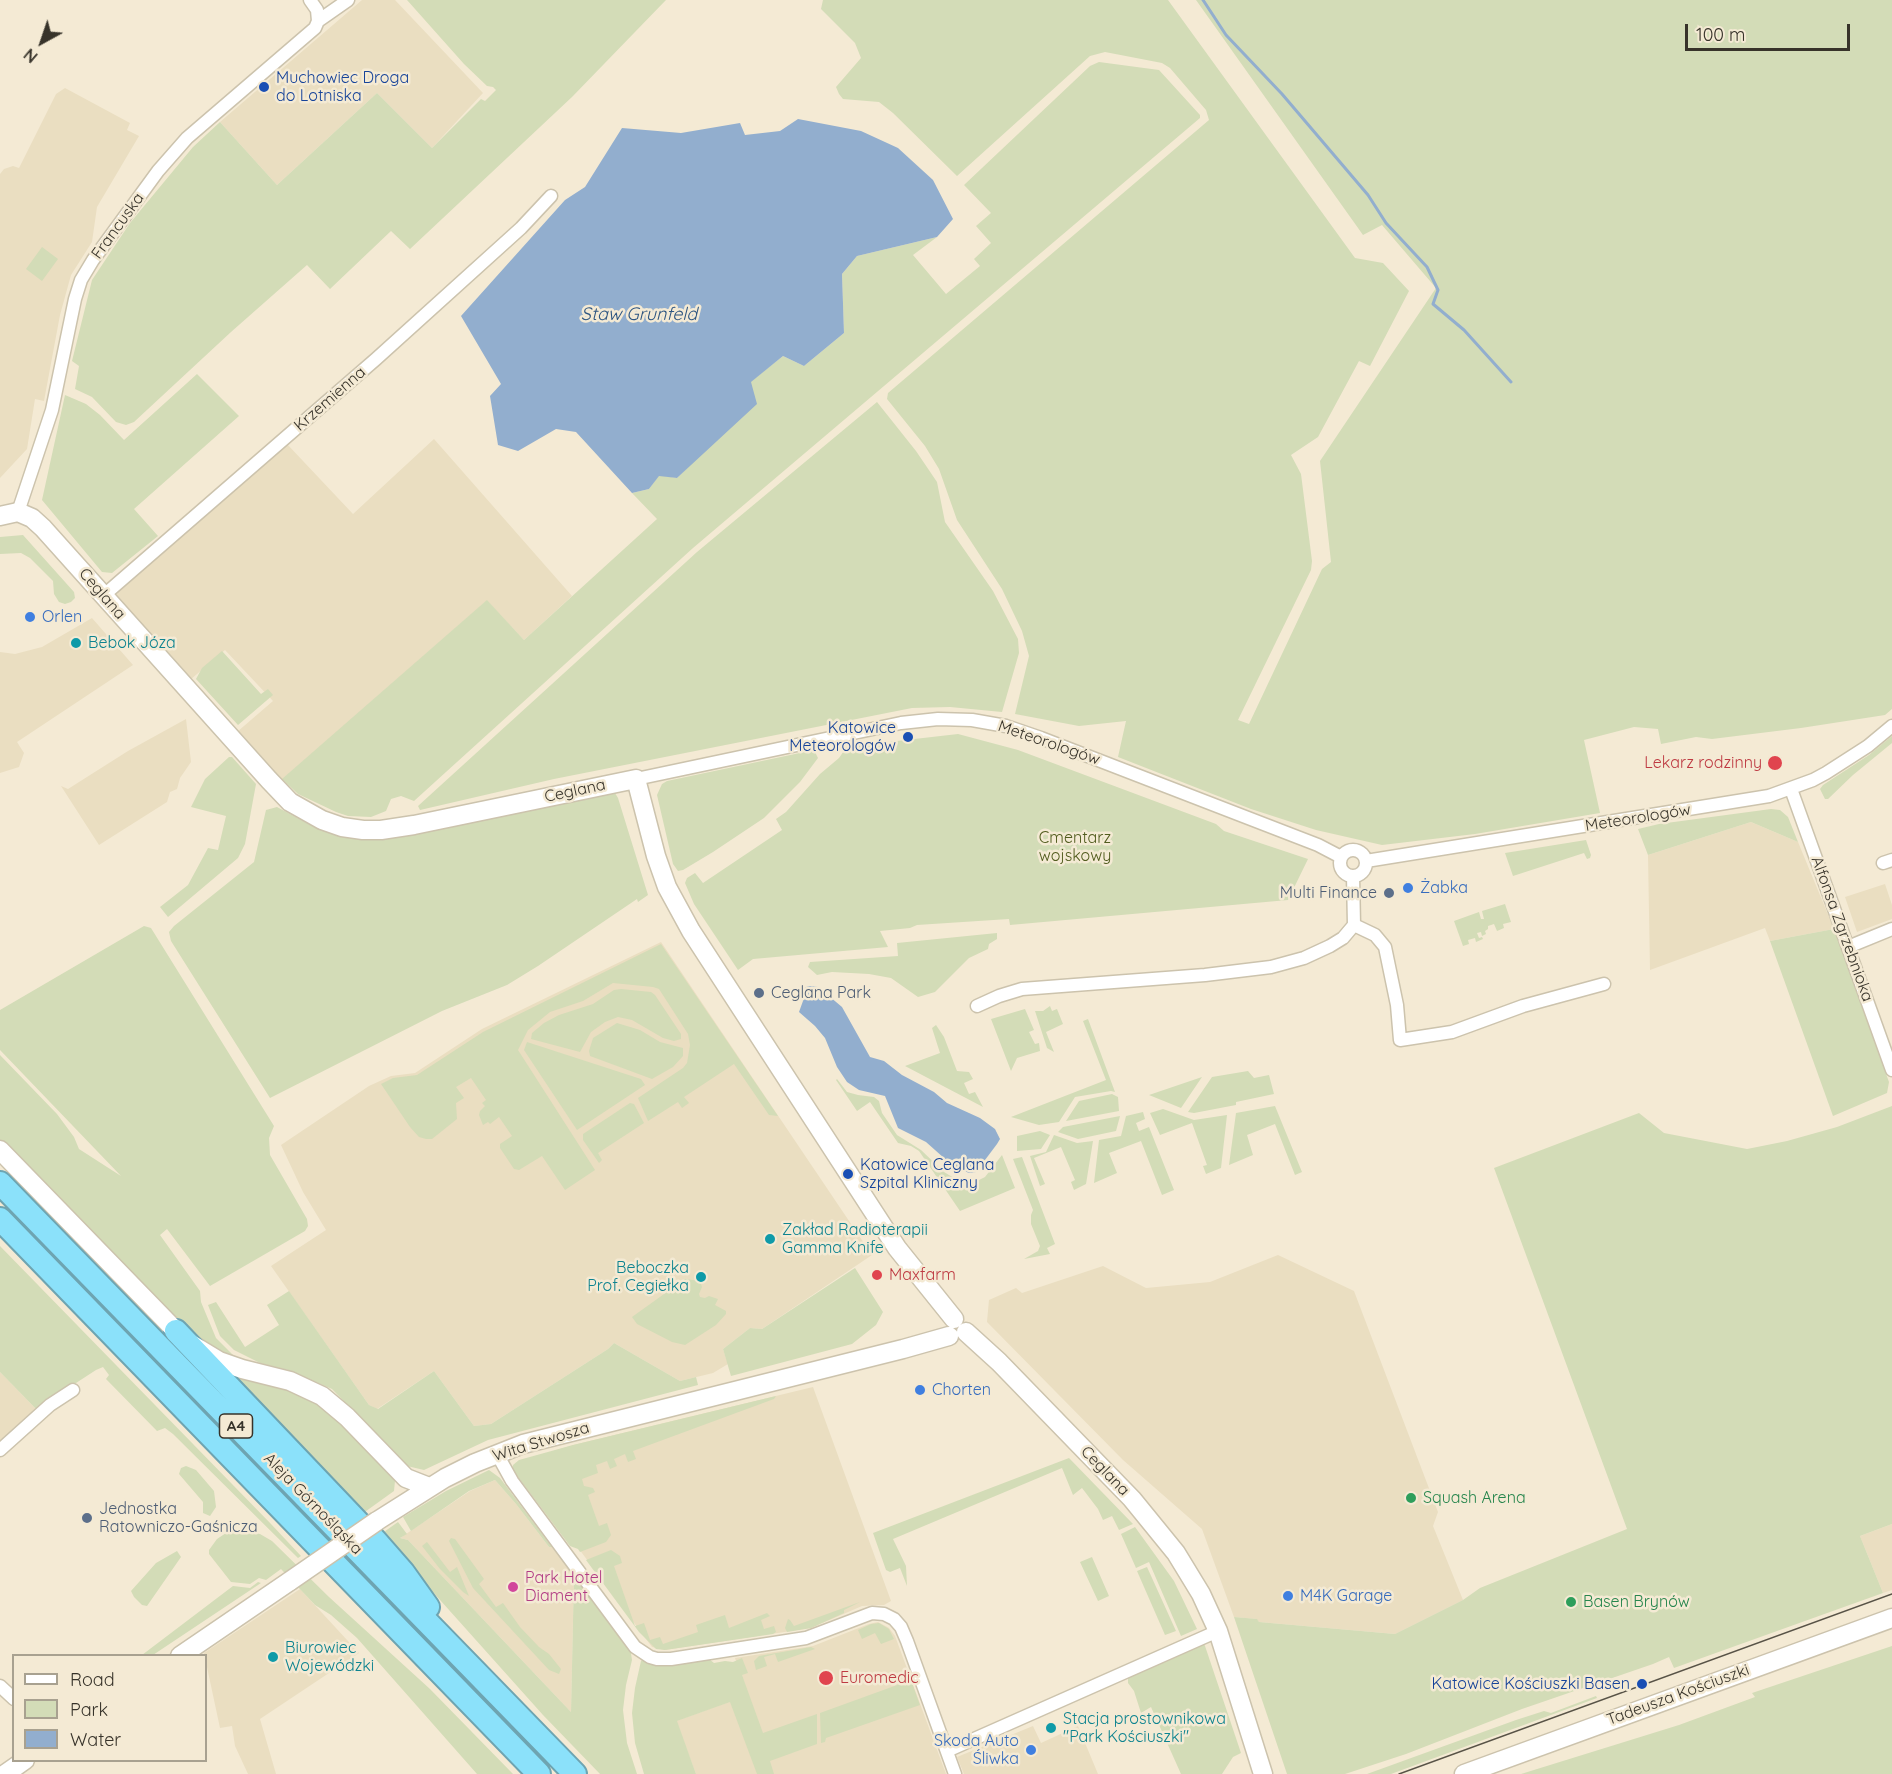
<!DOCTYPE html>
<meta charset="utf-8">
<style>
body{margin:0}
#map{position:relative;width:1892px;height:1774px;overflow:hidden;background:#f4ead4;font-family:Quicksand,sans-serif}
canvas{display:block}
.legend{position:absolute;left:12px;top:1654px;width:195px;height:108px;box-sizing:border-box;background:#f4ead4;border:2px solid #a8a190;margin:0;padding:8px 10px;list-style:none;font-size:18px;color:#37332a}
.legend li{display:flex;align-items:center;gap:12px;height:30px}
.legend b{width:30px;border:2px solid #a8a190}
.north{position:absolute;left:12px;top:12px;width:60px;height:60px;-webkit-text-stroke:4px #f4ead4;paint-order:stroke;rotate:220deg;font-size:16px;font-weight:700;line-height:24px;text-align:center;color:#37332a}
.north::after{content:'';display:block;margin:auto;width:21px;height:27px;background:#37332a;clip-path:polygon(50% 0,100% 100%,50% 72%,0 100%)}
.scale{position:absolute;left:1685px;top:24px;width:165px;height:27px;box-sizing:border-box;border:3px solid #37332a;border-top:0;padding-left:8px;font-size:18px;line-height:21px;white-space:nowrap;color:#37332a;-webkit-text-stroke:4px #f4ead4;paint-order:stroke}
</style>
<div id="map">
<canvas width="1892" height="1774"></canvas>
<ul class="legend">
<li><b style="height:8px;background:#fff"></b>Road</li>
<li><b style="height:16px;background:#d3dcb7"></b>Park</li>
<li><b style="height:16px;background:#92aece"></b>Water</li>
</ul>
<div class="north">N</div>
<div class="scale">100 m</div>
</div>
<script>
const ctx = document.querySelector('canvas').getContext('2d');
ctx.lineJoin = 'round';
function paint(path, color) { ctx.fillStyle = color; ctx.fill(path, 'evenodd'); }
const poly = rows => new Path2D(rows.map(r => 'M' + r).join(''));
function strokePath(path, color, width, dash) { ctx.strokeStyle = color; ctx.lineWidth = width; ctx.lineCap = dash ? 'butt' : 'round'; ctx.setLineDash(dash || []); ctx.stroke(path); }
function write(font, color, halo, rows, align = 'center') {
  ctx.font = font + ' Quicksand,sans-serif'; ctx.lineWidth = 5; ctx.setLineDash([]); ctx.textBaseline = 'middle'; ctx.strokeStyle = halo; ctx.fillStyle = color; for (const [text, x, y, turn = 0] of rows) {
    ctx.save(); ctx.translate(x, y); ctx.rotate((+turn || 0) * Math.PI / 180); ctx.textAlign = isNaN(turn) ? turn : align; if (halo) ctx.strokeText(text, 0, 0); ctx.fillText(text, 0, 0); ctx.restore();
  }
}
const built = poly([
 [362,0,395,0,483,93,432,148,377,93,277,185,220,122],
 [65,88,130,123,127,130,139,136,97,207,92,242,71,275,60,315,44,401,35,399,27,449,0,478,0,174,4,169,13,166,19,168,56,94],
 [434,439,572,596,524,640,487,601,280,782,237,732,273,701,225,650,190,680,118,600,117,594,119,590,287,444,353,514],
 [92,618,133,665,17,742,24,753,19,767,0,773,0,652,15,654,42,647],
 [186,719,191,762,180,778,177,789,170,792,167,802,99,845,61,786,68,789,128,751],
 [1751,822,1798,842,1834,929,1770,941,1765,928,1650,970,1648,855],
 [1885,884,1892,905,1892,919,1857,932,1845,897],
 [661,942,872,1255,762,1329,750,1328,723,1349,728,1364,713,1373,680,1381,614,1343,608,1349,491,1424,474,1426,434,1371,377,1409,369,1405,271,1266,326,1230,303,1192,281,1145,369,1086,391,1076,415,1073,482,1029],
 [1278,1255,1354,1291,1438,1512,1433,1526,1463,1600,1395,1634,1259,1622,1256,1619,1234,1617,1202,1529,1123,1460,987,1322,989,1300,1016,1288,1022,1293,1103,1266,1146,1288,1210,1282],
 [0,1372,36,1409,0,1441],
 [813,1387,891,1601,884,1605,862,1606,811,1628,665,1650,652,1647,515,1463,573,1445],
 [495,1480,516,1504,549,1547,552,1547,574,1575,571,1712,408,1540,400,1538,470,1491],
 [1892,1524,1892,1590,1883,1593,1860,1536],
 [300,1589,359,1653,260,1719,276,1774,248,1774,235,1746,232,1726,220,1728,204,1653],
 [878,1622,889,1628,895,1636,946,1774,696,1774,676,1721,748,1695,735,1658,813,1646,869,1624],
 [1033,1726,1041,1743,1078,1726,1098,1774,964,1774,957,1757]
]);
const green = poly([
 [407,0,666,0,572,97,410,249,391,231,330,289,307,265,231,332,134,422,126,425,116,422,92,397,75,389,79,366,72,361,92,280,130,223,193,147,220,122,277,185,377,93,432,148,481,99,485,101,496,90,493,87,487,86,464,64],
 [823,0,1168,0,1355,258,1383,263,1409,291,1370,366,1359,361,1318,437,1291,455,1301,474,1312,561,1311,570,1238,720,1249,724,1322,569,1331,562,1320,461,1436,288,1382,225,1363,235,1196,0,1892,0,1892,709,1885,715,1801,728,1712,739,1696,737,1661,744,1658,729,1634,727,1584,740,1600,813,1475,834,1382,845,1316,830,1251,809,1118,757,1126,721,1079,726,1015,714,1029,656,1022,631,1002,589,957,520,939,469,925,446,887,399,888,393,1209,120,1206,110,1170,68,1162,63,1105,52,1090,56,957,176,893,113,879,102,843,99,839,94,836,87,861,58,855,43,821,9],
 [1099,62,1159,70,1200,115,1200,118,693,548,414,801,401,796,391,799,386,811,371,817,348,816,336,812,298,794,282,779,487,600,524,640,657,519,632,493,649,489,659,475,677,478,691,464,750,382,783,356,804,366,844,333,842,274,857,256,937,237,913,255,946,294,980,266,974,259,991,243,976,226,991,213,964,185,1090,66],
 [42,247,58,259,42,281,26,269],
 [197,374,239,416,134,509,158,536,112,573,102,572,42,500,65,395,86,404,100,415,124,440],
 [877,402,916,451,937,482,945,522,993,591,1018,639,1019,653,1002,712,950,707,912,708,554,779,420,810,418,806,697,552],
 [23,535,74,592,75,598,71,602,65,604,59,602,54,594,53,581,30,558,21,553,0,554,0,537],
 [222,651,261,694,268,689,273,695,238,725,196,679,202,668],
 [958,734,1018,750,1216,824,1224,831,1308,859,1288,900,1010,925,1009,919,917,925,910,928,880,931,888,947,753,959,738,970,694,904,685,883,687,878,695,873,703,883,782,830,776,819,786,812,820,774,839,758,850,742,862,745],
 [1892,736,1892,743,1853,775,1828,799,1825,799,1820,789,1823,785,1869,755],
 [814,750,818,758,800,782,764,818,713,852,683,870,678,871,673,864,657,795,662,784,667,781],
 [229,757,232,757,256,784,245,844,238,858,168,917,160,907,188,885,208,848,218,850,226,816,191,807,205,779],
 [610,792,615,793,618,798,648,895,638,902,637,899,538,966,507,985,442,1011,270,1098,171,941,169,932,174,926,254,862,266,810,277,807,314,827,336,835,377,840],
 [1771,809,1780,810,1788,817,1798,842,1751,822,1648,855,1638,829,1659,824],
 [1586,840,1591,855,1590,858,1587,859,1584,853,1513,876,1505,853],
 [1505,904,1511,922,1503,924,1504,928,1497,931,1494,924,1488,926,1488,929,1485,931,1486,934,1482,936,1481,932,1477,933,1479,938,1482,937,1483,939,1476,942,1475,938,1468,940,1469,944,1463,946,1454,921,1479,912,1481,919,1484,919,1482,911],
 [144,926,151,928,274,1126,269,1138,270,1155,307,1219,308,1226,305,1231,210,1286,167,1229,160,1235,200,1291,201,1302,216,1338,236,1358,209,1351,0,1141,0,1055,57,1114,74,1137,79,1149,121,1176,0,1050,0,1010],
 [1834,929,1889,1082,1887,1093,1833,1116,1770,941],
 [997,933,997,939,989,944,988,949,969,958,935,992,918,997,891,978,869,974,832,972,817,975,808,967,810,962,898,956,897,943],
 [661,944,778,1116,769,1115,734,1064,684,1097,689,1103,682,1108,678,1102,648,1121,638,1098,683,1068,687,1063,690,1045,688,1034,659,989,653,987,613,983,583,1001,550,1012,528,1030,518,1050,595,1170,565,1190,542,1156,519,1170,514,1169,500,1148,500,1144,512,1136,499,1117,490,1124,488,1122,483,1125,479,1115,480,1111,485,1106,482,1103,486,1100,471,1078,456,1087,464,1098,456,1103,457,1119,432,1139,426,1139,419,1137,410,1127,381,1084,393,1078,417,1075,483,1032],
 [621,989,651,992,655,995,681,1034,681,1039,674,1041,663,1038,632,1020,618,1017,605,1022,591,1032,580,1052,531,1039,532,1033,544,1023,559,1015,593,1004,614,990],
 [1050,1006,1052,1011,1057,1009,1063,1024,1046,1032,1054,1052,1047,1048,1035,1011,1043,1011],
 [1025,1009,1034,1030,1029,1032,1035,1044,1039,1043,1040,1051,1017,1058,1011,1071,991,1019],
 [1088,1019,1115,1092,1111,1091,1075,1097,1059,1122,1039,1125,1011,1117,1106,1080,1083,1021],
 [617,1023,640,1030,660,1042,683,1048,683,1056,673,1067,652,1079,590,1056,589,1051,593,1038],
 [936,1025,944,1037,957,1071,969,1072,973,1079,964,1083,969,1094,975,1092,983,1107,905,1066,940,1053,932,1028],
 [527,1042,641,1079,645,1085,577,1130,524,1050],
 [1248,1071,1254,1078,1269,1075,1274,1094,1236,1102,1236,1105,1194,1113,1188,1112,1212,1077],
 [1202,1077,1181,1108,1149,1095],
 [837,1079,847,1092,858,1095,874,1097,879,1101,882,1113,897,1135,921,1150,944,1172,959,1181,975,1182,985,1177,1002,1155,1015,1188,960,1211,919,1151,911,1146,898,1143,870,1102,857,1111,836,1080],
 [1112,1094,1118,1097,1119,1111,1066,1121,1079,1101],
 [630,1103,634,1104,644,1123,598,1153,602,1160,599,1163,583,1140,583,1134],
 [1275,1106,1302,1172,1295,1175,1275,1124,1247,1135,1253,1155,1229,1165,1236,1113],
 [1892,1106,1892,1524,1860,1536,1883,1593,1674,1668,1669,1657,1653,1664,1522,1709,1406,1754,1345,1774,1287,1774,1234,1617,1257,1619,1259,1622,1395,1634,1463,1600,1480,1588,1627,1529,1494,1168,1639,1113,1664,1133,1747,1149,1787,1141,1837,1127],
 [1163,1109,1194,1120,1227,1115,1221,1168,1206,1174,1203,1166,1207,1165,1192,1123,1160,1135,1150,1113],
 [1143,1112,1145,1119,1136,1123,1139,1131,1149,1127,1174,1190,1162,1195,1141,1141,1109,1153,1117,1173,1094,1183,1099,1140,1121,1136,1126,1116],
 [1120,1116,1116,1131,1078,1139,1058,1132,1063,1127],
 [1040,1131,1050,1135,1041,1149,1017,1151,1017,1136],
 [1054,1135,1077,1143,1093,1141,1086,1184,1074,1190,1071,1182,1075,1180,1061,1147,1034,1158,1045,1184,1040,1186,1030,1156,1046,1152],
 [1022,1157,1055,1244,1047,1248,1050,1254,1024,1259,1038,1251,1040,1246,1031,1224,1031,1215,1033,1210,1013,1159],
 [0,1246,271,1524,301,1556,298,1558,173,1434,165,1428,157,1431,106,1379,109,1375,103,1367,96,1370,36,1409,0,1372],
 [855,1268,883,1312,876,1325,852,1344,731,1376,723,1349,750,1328,762,1329],
 [685,1279,700,1281,702,1287,699,1294,700,1297,705,1298,709,1296,718,1299,715,1305,726,1311,726,1314,716,1325,685,1345,672,1342,637,1324,632,1317],
 [289,1291,369,1405,378,1409,434,1371,474,1426,491,1424,608,1349,614,1343,680,1381,696,1377,698,1385,488,1440,424,1470,407,1466,332,1389,288,1370,260,1363,234,1350,220,1336,208,1305,216,1302,245,1347,279,1325,267,1305],
 [225,1373,288,1387,322,1404,398,1479,395,1481,394,1491,362,1514],
 [776,1396,774,1399,633,1451,636,1459,628,1462,625,1454,614,1459,617,1466,610,1469,607,1461,596,1465,598,1473,582,1479,584,1486,593,1488,595,1492,588,1495,599,1526,607,1523,611,1535,606,1542,580,1552,578,1549,570,1546,512,1469,513,1465,519,1460,573,1445],
 [1069,1458,1133,1524,1119,1530,1112,1516,1103,1520,1098,1509,1082,1488,1073,1495,1062,1468,893,1539,906,1566,907,1586,900,1568,890,1572,886,1570,873,1533],
 [186,1466,196,1470,214,1491,216,1507,210,1516,203,1513,203,1502,179,1474,181,1468],
 [489,1470,500,1478,552,1547,549,1547,516,1504,495,1480,469,1491,411,1531,403,1517,446,1491],
 [398,1522,407,1534,400,1538,408,1540,571,1712,574,1575,563,1561,565,1559,630,1647,632,1660,626,1685,623,1710,627,1743,637,1774,600,1774,543,1715,381,1534],
 [1135,1527,1174,1581,1197,1629,1181,1636,1149,1562,1136,1568,1121,1534],
 [239,1529,260,1534,272,1541,329,1597,430,1689,513,1774,477,1774,357,1638,331,1615,315,1605,281,1569,266,1580,259,1578,250,1584,231,1582,209,1554,209,1550,217,1539,226,1533],
 [451,1538,455,1539,484,1579,479,1584,496,1607,503,1603,520,1627,539,1647,549,1654,561,1669,559,1674,549,1670,473,1588,449,1541],
 [427,1542,450,1572,457,1567,469,1596,463,1592,440,1569,422,1546],
 [611,1550,620,1556,622,1563,614,1566,635,1626,644,1623,650,1640,660,1637,663,1644,698,1632,696,1625,725,1615,729,1628,767,1613,770,1616,761,1620,764,1629,774,1626,776,1632,773,1634,665,1650,656,1649,639,1632,586,1560],
 [177,1551,181,1557,147,1606,142,1605,134,1597,131,1591,156,1563],
 [1092,1557,1109,1596,1098,1601,1080,1562],
 [1147,1567,1176,1631,1165,1635,1137,1571],
 [258,1582,261,1583,153,1655,142,1655,233,1586,250,1588],
 [860,1602,844,1610,844,1613,811,1628,787,1632,785,1628,788,1619,790,1620,794,1626],
 [879,1623,889,1629,894,1639,881,1644,875,1633,862,1639,858,1630,871,1624],
 [1204,1643,1241,1753,1233,1757,1222,1774,1181,1774,1151,1707,1141,1713,1134,1691,1128,1683,1128,1677],
 [1892,1646,1892,1774,1521,1774,1679,1725,1755,1697,1752,1693],
 [811,1647,815,1649,778,1662,775,1654,764,1657,767,1666,756,1670,754,1661,759,1656],
 [742,1658,748,1673,742,1675,763,1733,817,1714,817,1744,770,1761,774,1774,757,1774,730,1702,677,1721,696,1774,644,1774,635,1743,632,1713,635,1688,641,1661,642,1660,664,1666,709,1659,714,1663,725,1661,733,1662],
 [911,1680,920,1705,826,1738,825,1742,821,1743,820,1713],
 [1596,1696,1597,1698,1391,1774,1367,1774,1516,1720,1544,1711,1551,1713]
]);
const water = poly([
 [798,119,861,131,898,148,933,180,953,219,937,237,857,256,842,274,844,333,804,366,783,356,751,382,757,404,677,478,659,476,649,489,632,493,576,432,556,429,518,451,498,445,490,396,501,384,461,316,565,200,585,187,622,128,681,133,740,123,745,135,780,131],
 [809,986,818,987,823,991,842,1007,870,1057,884,1061,902,1075,934,1092,947,1103,980,1118,995,1129,1000,1139,997,1144,976,1172,969,1173,953,1166,926,1142,898,1128,885,1096,859,1090,847,1082,837,1067,825,1038,815,1026,799,1012,803,1001,801,989]
]);
const stream = poly([
 [1203,0,1226,35,1282,94,1368,195,1386,223,1427,267,1438,290,1433,304,1464,330,1511,382]
]);
const street = poly([
 [310,0,317,10,318,21],
 [18,512,52,410,75,299,81,280,93,260,158,171,187,138,315,28,318,21,348,0],
 [103,596,376,359,521,228,551,196],
 [636,779,901,723,938,719,972,720,1006,726,1041,738,1318,845,1341,857],
 [1791,789,1892,1070],
 '1340 863a13 13 0 1 1 26 0a13 13 0 1 1-26 0Z',
 [1366,861,1769,796,1813,780,1826,773,1868,746,1892,726],
 [1883,863,1892,860],
 [1354,925,1375,935,1385,947,1397,1005,1400,1040,1452,1032,1523,1006,1604,984],
 [1848,947,1892,929],
 [977,1006,999,996,1022,989,1205,975,1271,967,1304,958,1330,946,1343,938,1354,925,1353,876],
 [0,1450,50,1405,73,1390],
 [497,1454,512,1481,635,1647,650,1657,657,1659,671,1659,806,1638,872,1613,884,1614,894,1619,901,1627,907,1641,955,1774],
 [0,1686,14,1699],
 [947,1751,1218,1631]
]);
const secondary = poly([
 [0,516,18,512,32,518,43,528,269,780,290,802,322,820,342,827,363,830,381,830,414,825,636,779,656,856,667,887,691,931,897,1248,954,1319],
 [0,1150,176,1331,191,1344,219,1361,242,1369,290,1381,322,1396,347,1417,406,1478,429,1487],
 [966,1332,999,1362,1132,1499,1176,1553,1201,1594,1218,1631,1263,1774],
 [377,1521,445,1478,475,1463,523,1444,903,1349,949,1336],
 [180,1656,290,1581],
 [5,1774,25,1760],
 [1464,1774,1892,1618]
]);
const highway = poly([
 [0,1183,575,1774],
 [0,1219,539,1774],
 [176,1331,375,1540,403,1572,428,1607]
]);
const tram = poly([
 [1399,1774,1892,1594]
]);
const secondaryBridge = poly([
 [290,1581,377,1521]
]);
const markers = [
 [264,87,6,"#1a4fb4"],
 [30,617,6,"#3f7fe0"],
 [76,643,6,"#0f9aa8"],
 [908,737,6,"#1a4fb4"],
 [1775,763,8,"#e0444e"],
 [1408,888,6,"#3f7fe0"],
 [1389,893,6,"#5c6f8a"],
 [759,993,6,"#5c6f8a"],
 [848,1174,6,"#1a4fb4"],
 [770,1239,6,"#0f9aa8"],
 [877,1275,6,"#e0444e"],
 [701,1277,6,"#0f9aa8"],
 [920,1390,6,"#3f7fe0"],
 [1411,1498,6,"#2e9e5b"],
 [87,1518,6,"#5c6f8a"],
 [513,1587,6,"#d1479c"],
 [1288,1596,6,"#3f7fe0"],
 [1571,1602,6,"#2e9e5b"],
 [273,1657,6,"#0f9aa8"],
 [826,1678,8,"#e0444e"],
 [1642,1684,6,"#1a4fb4"],
 [1051,1728,6,"#0f9aa8"],
 [1031,1750,6,"#3f7fe0"]
];
const shields = [
 [236,1426,33]
];
const shieldNames = [
 ["A4",236,1426]
];
const transitNames = [
 ["Muchowiec Droga",276,78],
 ["do Lotniska",276,96],
 ["Katowice",896,728,"right"],
 ["Meteorologów",896,746,"right"],
 ["Katowice Ceglana",860,1165],
 ["Szpital Kliniczny",860,1183],
 ["Katowice Kościuszki Basen",1630,1684,"right"]
];
const streetNames = [
 ["Francuska",118,226,-54],
 ["Krzemienna",330,399,-41],
 ["Ceglana",102,594,49],
 ["Meteorologów",1049,743,19],
 ["Ceglana",575,791,-12],
 ["Meteorologów",1638,818,-9],
 ["Alfonsa Zgrzebnioka",1842,929,70],
 ["Wita Stwosza",541,1442,-17],
 ["Ceglana",1105,1471,46],
 ["Aleja Górnośląska",313,1504,46],
 ["Tadeusza Kościuszki",1678,1695,-20]
];
const shopNames = [
 ["Orlen",42,617],
 ["Żabka",1420,888],
 ["Chorten",932,1390],
 ["M4K Garage",1300,1596],
 ["Skoda Auto",1019,1741,"right"],
 ["Śliwka",1019,1759,"right"]
];
const cultureNames = [
 ["Bebok Józa",88,643],
 ["Zakład Radioterapii",782,1230],
 ["Gamma Knife",782,1248],
 ["Beboczka",689,1268,"right"],
 ["Prof. Cegiełka",689,1286,"right"],
 ["Biurowiec",285,1648],
 ["Wojewódzki",285,1666],
 ["Stacja prostownikowa",1063,1719],
 ["\"Park Kościuszki\"",1063,1737]
];
const healthNames = [
 ["Lekarz rodzinny",1762,763,"right"],
 ["Maxfarm",889,1275],
 ["Euromedic",840,1678]
];
const parkNames = [
 ["Cmentarz",1075,838],
 ["wojskowy",1075,856]
];
const serviceNames = [
 ["Multi Finance",1377,893,"right"],
 ["Ceglana Park",771,993],
 ["Jednostka",99,1509],
 ["Ratowniczo-Gaśnicza",99,1527]
];
const leisureNames = [
 ["Squash Arena",1423,1498],
 ["Basen Brynów",1583,1602]
];
const hotelNames = [
 ["Park Hotel",525,1578],
 ["Diament",525,1596]
];
const waterNames = [
 ["Staw Grunfeld",639,315]
];
paint(built, '#eadec1');
paint(green, '#d3dcb7');
paint(water, '#92aece');
strokePath(stream, '#92aece', 3);
strokePath(street, '#ccc3ad', 15);
strokePath(secondary, '#ccc3ad', 21);
strokePath(highway, '#6ea4b1', 26);
strokePath(street, '#fff', 12);
strokePath(secondary, '#fff', 18);
strokePath(highway, '#8be1fa', 22);
strokePath(tram, '#585347', 1.5);
strokePath(secondaryBridge, '#ccc3ad', 21, []);
strokePath(secondaryBridge, '#fff', 18);
for (const [x, y, r, color] of markers) { const dot = new Path2D(); dot.arc(x, y, r, 0, 2 * Math.PI); ctx.fillStyle = color; ctx.fill(dot); strokePath(dot, '#f4ead4', 2); }
for (const [x, y, w] of shields) { const box = new Path2D(); box.roundRect(x - w / 2, y - 12, w, 24, 4.5); ctx.fillStyle = '#f4ead4'; ctx.fill(box); strokePath(box, '#37332a', 1.5); }
write('bold 15px', '#37332a', null, shieldNames);
write('16px', '#164399', '#f4ead4', transitNames, 'left');
write('16px', '#37332a', '#f4ead4', streetNames);
write('16px', '#366cbe', '#f4ead4', shopNames, 'left');
write('16px', '#0d838f', '#f4ead4', cultureNames, 'left');
write('16px', '#be3a42', '#f4ead4', healthNames, 'left');
write('16px', '#515c1e', '#f4ead4', parkNames);
write('16px', '#4e5e75', '#f4ead4', serviceNames, 'left');
write('16px', '#27864d', '#f4ead4', leisureNames, 'left');
write('16px', '#b23c85', '#f4ead4', hotelNames, 'left');
write('italic 18px', '#2d5581', '#f4ead4', waterNames);
</script>
